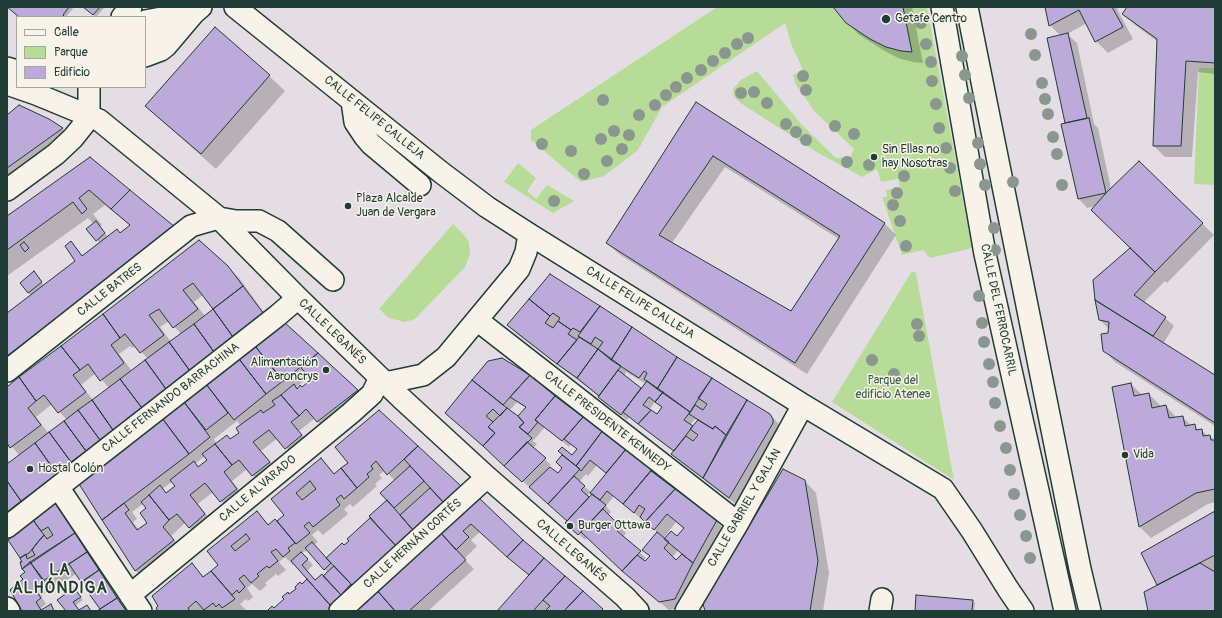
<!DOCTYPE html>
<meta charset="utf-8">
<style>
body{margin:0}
#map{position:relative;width:1222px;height:618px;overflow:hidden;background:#e5dde4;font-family:Pangolin,sans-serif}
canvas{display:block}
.frame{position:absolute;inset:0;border:8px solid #1f3d34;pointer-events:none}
.legend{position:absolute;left:16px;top:16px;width:130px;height:72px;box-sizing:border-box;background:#f7f3e8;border:1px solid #a1aaa0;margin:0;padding:5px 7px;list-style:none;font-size:12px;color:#1f3d34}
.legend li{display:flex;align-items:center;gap:8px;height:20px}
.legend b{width:20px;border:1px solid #a1aaa0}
</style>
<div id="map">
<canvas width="1222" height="618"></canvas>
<div class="frame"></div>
<ul class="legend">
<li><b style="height:5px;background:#f7f3e8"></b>Calle</li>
<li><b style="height:11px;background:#b7dc98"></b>Parque</li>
<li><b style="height:11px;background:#bcaada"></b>Edificio</li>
</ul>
</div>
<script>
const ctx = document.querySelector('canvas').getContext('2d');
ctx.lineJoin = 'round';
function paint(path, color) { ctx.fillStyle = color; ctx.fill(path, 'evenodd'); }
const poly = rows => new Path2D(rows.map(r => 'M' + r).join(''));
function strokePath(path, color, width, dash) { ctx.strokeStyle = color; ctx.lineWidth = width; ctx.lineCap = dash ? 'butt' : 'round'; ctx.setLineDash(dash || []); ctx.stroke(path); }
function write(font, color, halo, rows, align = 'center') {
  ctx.font = font + ' Pangolin,sans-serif'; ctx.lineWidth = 3; ctx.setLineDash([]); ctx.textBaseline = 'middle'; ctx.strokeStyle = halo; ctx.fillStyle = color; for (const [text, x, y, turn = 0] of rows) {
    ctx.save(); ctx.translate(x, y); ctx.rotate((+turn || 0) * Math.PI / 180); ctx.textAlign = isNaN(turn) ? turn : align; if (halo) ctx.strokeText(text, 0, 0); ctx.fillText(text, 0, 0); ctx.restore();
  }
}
const green = poly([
 [717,7,927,7,972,248,930,258,923,250,902,255,882,197,887,197,886,190,900,188,898,179,881,182,877,169,862,177,815,151,742,104,734,97,733,89,741,80,757,71,801,124,836,158,850,157,854,149,815,112,795,83,793,75,803,70,792,46,785,23,662,107,638,150,604,176,581,182,531,140,531,130],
 [1199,68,1215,68,1215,185,1194,184],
 [518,163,536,178,527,191,536,199,547,185,574,201,553,213,504,182],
 [453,224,464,235,469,242,470,254,465,267,415,319,405,322,389,318,379,309],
 [912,271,916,273,954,480,832,402]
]);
const shadow = poly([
 [8,7,74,7,66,17,20,17],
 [84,7,105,7,96,17],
 [835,7,912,7,923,63,913,62,898,58,883,50,858,34,847,22],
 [1046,7,1120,7,1117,9,1133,39,1108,53,1096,41,1087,23,1067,34,1077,43,1094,124,1098,128,1111,189,1139,162,1214,235,1167,283,1165,281,1143,303,1165,318,1174,326,1163,344,1215,376,1215,426,1115,362,1104,350,1109,329,1100,320,1096,300,1094,281,1131,248,1096,206,1087,208,1079,199,1067,124,1048,39,1061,36,1050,25],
 [1128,7,1215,7,1215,74,1198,72,1192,157,1165,157,1154,146,1158,42,1135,25,1123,14],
 [215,28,269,76,285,91,216,169,162,121,147,106],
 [697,103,885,224,896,235,807,374,619,254,607,243],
 [725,167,839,239,791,313,672,243],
 [7,116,48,120,63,129,78,144,7,194],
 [89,158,174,228,7,377,7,314,31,296,28,292,37,275,44,286,77,261,71,243,83,256,100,243,97,240,94,224,88,218,7,276,7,217],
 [105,205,127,223,131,226,120,234,108,237,100,227,102,225,93,214],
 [228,267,240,279,269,320,7,523,7,459,10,463,20,456,7,441,7,388,104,315],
 [203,295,214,309,205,316,194,302],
 [169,321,181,334,171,342,160,327],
 [130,346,132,348,136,346,148,359,132,371,119,354],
 [96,373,109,388,93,400,81,385],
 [52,404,67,420,49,434,36,417],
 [550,275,677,357,770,415,779,424,781,429,738,506,678,460,672,454,674,452,629,417,627,420,605,403,599,397,600,397,517,334,508,325],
 [626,372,646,384,641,389,624,376],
 [708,401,709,402,703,411,702,410],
 [655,402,662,408,657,415,649,410],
 [695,419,698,421,693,427,690,425],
 [698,433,699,434,693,443,692,442],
 [284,324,356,390,315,418,299,431,310,445,295,457,278,438,261,451,278,471,262,484,247,469,232,481,245,498,230,510,213,492,198,504,213,523,198,536,185,523,171,536,182,549,145,580,136,571,81,484],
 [310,376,313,379,302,389,298,389,296,387],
 [237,421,241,426,240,433,231,440,217,444,214,439],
 [205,456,209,460,199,468,195,464],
 [173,481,177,486,167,494,162,489],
 [144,503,147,509,149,523,139,530,133,522,137,519,132,512],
 [529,376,583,419,584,417,653,469,659,474,657,476,716,521,725,530,684,607,669,610,632,579,587,537,585,540,567,523,568,521,455,422],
 [517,402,526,408,518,417,509,411],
 [545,427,569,447,571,444,578,450,572,456,563,455,558,462,564,468,558,475,549,467,551,465,533,448,537,444,533,441],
 [597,465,607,474,589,498,587,496,591,492,579,482,586,474,588,476],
 [614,496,640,518,641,516,658,533,644,550,650,557,645,563,643,561,646,558,623,537,626,533,608,515,611,512,606,506],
 [676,522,684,529,677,538,664,540,663,539],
 [678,550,683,554,676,561,672,558],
 [1131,384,1142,395,1149,394,1160,405,1160,407,1166,406,1177,418,1182,417,1192,426,1194,425,1199,431,1201,430,1208,436,1210,436,1215,441,1215,502,1208,504,1151,538,1140,527,1114,388],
 [357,391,365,399,326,430,318,422],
 [379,411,461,488,336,611,268,611,274,610,302,585,312,583,295,563,293,565,285,557,279,562,286,570,278,576,276,574,265,583,267,585,260,591,252,584,247,588,253,597,248,601,246,599,240,604,247,611,159,611,192,565,205,578,220,565,208,552,256,512,269,525,277,522,286,515,273,499,321,459,335,475,350,463],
 [385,470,395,481,388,500,372,518,348,539,350,541,326,559,314,545,318,542,312,535,318,530,323,535,348,514,344,509,350,504,353,507,377,486,375,484,382,478,379,475],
 [308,550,328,573,324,577,316,581,307,571,313,565,302,553],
 [331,561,336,566,334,567,329,562],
 [805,481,816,493,829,573,823,611,706,611],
 [478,498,522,541,604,611,498,611,530,575,480,532,471,540,477,546,464,559,474,569,428,611,356,611],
 [55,504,63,513,126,611,99,611,101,610,77,573,53,590,52,589,41,596,46,604,41,608,42,610,50,605,56,611,23,611,26,572,24,563,10,541],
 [1215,512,1215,611,1149,611,1158,586,1142,553],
 [74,588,83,600,75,606,79,611,67,611],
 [972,601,975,603,974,611,916,611]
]);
const building = poly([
 [7,7,69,7,63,15,65,17,19,17,7,7],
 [83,7,100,7,93,15,83,7],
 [833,7,903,7,912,52,901,51,886,47,870,39,846,23,833,7],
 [1045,7,1112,7,1123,27,1095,42,1079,10,1049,26,1045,7],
 [1127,7,1215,7,1215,63,1186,61,1181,146,1153,146,1157,39,1122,14,1127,7],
 [215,27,270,75,201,154,145,106,215,27],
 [1068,33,1087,118,1065,123,1047,38,1068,33],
 [696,102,885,223,795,363,606,243,696,102],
 [713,156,840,236,791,311,659,235,713,156],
 [19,105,49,119,63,128,7,168,7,115,19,105],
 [1089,118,1106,193,1078,199,1061,124,1089,118],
 [90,157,130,190,111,209,89,190,79,198,87,209,82,214,73,202,7,250,7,216,90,157],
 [1139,161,1203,223,1155,272,1091,210,1106,193,1139,161],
 [130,190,175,227,7,356,7,313,75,261,65,246,71,241,82,256,117,229,120,233,130,225,111,209,130,190],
 [96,221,105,233,96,241,86,229,96,221],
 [199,240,228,266,243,286,213,309,193,283,183,290,198,309,173,328,159,309,149,315,164,335,140,353,125,334,120,338,103,314,199,240],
 [24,242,29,248,25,252,20,245,24,242],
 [1130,248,1155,272,1134,295,1166,317,1153,336,1095,300,1093,280,1130,248],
 [34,271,42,282,28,293,20,283,34,271],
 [550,274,600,306,580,332,573,328,571,330,558,321,560,318,553,313,550,316,529,299,550,274],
 [243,286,264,314,233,337,213,309,243,286],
 [529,299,550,316,545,323,553,328,558,321,571,330,568,334,577,340,557,364,507,325,529,299],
 [1095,300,1215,375,1215,423,1103,351,1101,334,1108,333,1109,322,1099,320,1095,300],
 [600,306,632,327,611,360,598,349,603,342,595,337,591,344,578,336,600,306],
 [213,309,233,337,214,352,194,324,213,309],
 [103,314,120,338,111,345,124,363,100,381,88,364,80,370,61,346,103,314],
 [284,322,318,353,283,381,255,346,284,322],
 [194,324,214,352,190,371,169,342,194,324],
 [632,327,677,357,657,389,644,379,647,373,644,371,639,378,611,360,632,327],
 [579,337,598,349,577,378,557,364,579,337],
 [169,342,190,371,166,389,145,360,169,342],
 [61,346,80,370,73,375,86,392,58,413,44,395,36,401,19,377,61,346],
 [255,346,283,381,266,394,239,359,255,346],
 [598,349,621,366,599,396,577,378,598,349],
 [318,353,358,390,317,422,306,409,299,416,281,395,294,384,297,389,300,385,302,387,312,379,301,368,318,353],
 [677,357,712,378,690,412,657,389,677,357],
 [502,358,530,375,503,405,472,380,488,361,502,358],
 [239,359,266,394,234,420,206,384,239,359],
 [145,360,166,389,142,408,120,379,145,360],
 [618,370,641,388,621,415,598,397,618,370],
 [530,375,555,396,535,420,538,422,528,434,519,427,524,423,518,416,526,407,510,397,530,375],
 [19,377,36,401,28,408,41,425,10,448,7,443,7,387,19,377],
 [712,378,747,400,726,435,715,426,713,429,689,414,695,405,703,410,707,404,698,398,712,378],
 [120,379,142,408,113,430,92,400,120,379],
 [472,380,507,408,500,416,493,409,486,416,493,422,488,427,495,433,483,446,445,413,472,380],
 [647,381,663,392,655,402,649,397,643,405,651,410,638,424,623,412,647,381],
 [1131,383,1134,396,1149,393,1152,408,1166,405,1169,418,1183,416,1185,426,1195,424,1196,430,1202,429,1203,436,1210,435,1211,440,1215,440,1215,489,1196,493,1139,527,1112,387,1131,383],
 [206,384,228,413,206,430,184,402,206,384],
 [663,392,690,412,684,420,693,426,674,451,638,424,651,410,657,414,662,407,655,402,663,392],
 [281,395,299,416,291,422,302,435,285,449,269,430,253,442,270,462,252,476,239,460,232,465,215,444,227,435,230,439,239,433,236,428,261,410,263,413,275,405,272,401,281,395],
 [555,396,583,417,562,441,535,420,555,396],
 [92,400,113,430,100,440,78,410,92,400],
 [747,400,770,414,773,419,773,423,729,498,703,478,747,400],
 [184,402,210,437,189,454,162,418,184,402],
 [507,408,518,416,524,423,519,427,532,438,504,466,483,446,495,433,488,427,507,408],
 [78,410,100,440,86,451,64,421,78,410],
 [379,410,418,446,387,475,376,461,371,466,373,469,367,474,369,477,357,488,341,468,348,463,335,447,379,410],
 [584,416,603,430,576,466,558,451,562,447,572,455,577,449,564,439,584,416],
 [162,418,189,454,102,520,79,484,162,418],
 [698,420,713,429,715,426,726,435,703,478,671,454,686,436,693,441,698,435,690,429,698,420],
 [64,421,86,451,71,462,49,432,64,421],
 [603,430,627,448,606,473,590,460,581,471,576,466,603,430],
 [49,432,71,462,57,474,35,443,49,432],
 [527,442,546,458,522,482,504,466,527,442],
 [35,443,57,474,21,501,7,481,7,464,35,443],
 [215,444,232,465,224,472,237,489,220,502,205,483,190,495,205,514,189,528,177,514,169,520,149,495,160,485,166,493,175,486,170,480,194,461,198,467,207,460,202,454,215,444],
 [418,446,462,487,444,503,404,459,418,446],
 [627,448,653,468,623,504,607,491,600,500,590,493,627,448],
 [562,455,580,469,548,504,529,487,550,467,558,473,562,468,556,462,562,455],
 [321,458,334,474,341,468,357,488,344,499,341,495,336,499,340,505,313,527,309,522,304,526,310,533,296,544,277,521,284,515,271,499,321,458],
 [310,481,316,489,302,500,296,493,310,481],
 [410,466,424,481,394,508,380,493,410,466],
 [783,469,805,480,818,561,810,611,705,611,703,604,783,469],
 [651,471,675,489,645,522,640,517,645,509,639,505,634,513,623,504,651,471],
 [574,476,585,486,581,490,589,497,567,521,548,504,574,476],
 [7,481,21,501,7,512,7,481],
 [430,488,444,503,413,530,400,515,430,488],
 [675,489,717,520,693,563,664,539,671,531,677,536,684,528,667,514,654,530,645,522,675,489],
 [592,494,606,505,578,535,565,523,592,494],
 [149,495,169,520,163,527,174,540,135,571,102,520,124,503,129,510,125,513,137,530,147,523,140,513,146,508,141,502,149,495],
 [478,497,523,540,507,557,471,524,463,531,469,537,456,550,439,531,478,497],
 [387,500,413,530,400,545,398,543,396,546,369,516,387,500],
 [55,503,75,533,22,569,20,562,22,562,20,558,26,554,27,559,35,555,32,550,37,543,44,535,47,539,53,535,48,527,41,531,33,520,55,503],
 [603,509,621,527,617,531,641,551,622,571,581,532,603,509],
 [257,511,268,525,275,519,295,543,288,548,290,551,283,557,276,549,271,552,278,561,269,568,267,566,257,574,259,576,251,583,244,575,239,579,245,587,239,593,237,590,232,595,211,571,218,565,207,551,257,511],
 [246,534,250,539,235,551,231,546,246,534],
 [1215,511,1215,555,1157,585,1141,553,1215,511],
 [370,518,396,546,386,557,385,556,381,559,382,560,368,571,369,572,365,575,365,574,360,580,359,579,358,580,359,581,352,585,326,558,342,543,344,545,349,541,347,539,370,518],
 [33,520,44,535,29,553,20,558,8,540,33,520],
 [439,531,466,560,409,611,395,611,375,588,439,531],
 [657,532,669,542,664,548,676,560,682,554,693,563,675,599,659,602,622,571,637,555,645,561,650,556,642,550,657,532],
 [75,533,87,552,43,581,30,562,75,533],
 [523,540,544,558,529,575,507,557,523,540],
 [312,542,331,563,324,570,305,548,312,542],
 [87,552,99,570,81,582,69,564,87,552],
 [301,552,308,559,302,565,315,580,322,574,341,595,330,605,291,561,301,552],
 [544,558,565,576,533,611,497,611,544,558],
 [30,562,46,583,35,589,41,598,36,602,41,610,39,611,22,611,10,590,23,579,20,576,25,572,22,569,30,562],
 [192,563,203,577,211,571,235,599,222,608,219,604,216,607,213,603,204,610,196,601,188,608,190,611,158,611,156,608,158,606,152,596,192,563],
 [1200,563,1215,572,1215,611,1148,611,1144,592,1200,563],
 [334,566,351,584,341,595,323,576,334,566],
 [99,570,117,598,100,609,82,584,75,589,81,597,73,602,79,610,87,605,91,611,66,611,57,600,99,570],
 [565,576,583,591,564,611,545,611,550,606,543,600,565,576],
 [307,579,330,605,329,608,330,609,329,611,267,611,272,606,274,608,284,599,282,597,288,592,289,594,296,589,295,587,300,582,302,584,307,579],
 [375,588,395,611,354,611,375,588],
 [583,591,603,609,601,611,564,611,583,591],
 [916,595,973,600,972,611,915,611,916,595],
 [117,598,126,611,97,611,100,609,117,598],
 [51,604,54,611,39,611,41,610,51,604]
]);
const minor = poly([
 [235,7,442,173,487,207,529,234,803,405,943,489,972,531,1008,589,1023,611],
 [942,7,985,254,1065,611],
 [967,7,1080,569,1090,611],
 [122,17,131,7],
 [145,21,172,16,198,8],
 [145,39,160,36,181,26],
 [145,56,161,50,166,46,194,13,201,7],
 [7,68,17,71],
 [7,84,36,94,99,120,219,218,298,298,401,398,487,477,625,597,638,611],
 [352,101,355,122,365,137,371,144,420,185],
 [7,190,56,154,73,138,85,123,89,115,89,87],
 [477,320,738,523],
 [7,371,191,226,201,223,219,218,236,221,259,221,278,231,333,280],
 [385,383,423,375,446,357,519,269,526,252,529,234],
 [58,487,141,611],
 [7,527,277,316,298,298],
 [130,595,351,413,372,394,380,378],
 [7,608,9,611],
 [340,611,487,477],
 [686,611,738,523,803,405],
 [880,611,882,599]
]);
const trees = [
 [921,23],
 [1031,34],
 [748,38],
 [737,44],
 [926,44],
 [725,53],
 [1035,55],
 [962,56],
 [713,61],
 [931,62],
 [701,70],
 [965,75],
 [803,76],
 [687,78],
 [932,81],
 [1042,83],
 [676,87],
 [806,90],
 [754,92],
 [741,93],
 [666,95],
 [969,98],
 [1045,99],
 [603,100],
 [767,103],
 [936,104],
 [655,105],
 [1048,114],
 [639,115],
 [786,124],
 [835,126],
 [939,128],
 [614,131],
 [796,132],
 [854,134],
 [629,135],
 [1053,137],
 [601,139],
 [806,140],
 [978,143],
 [542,144],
 [946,148],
 [622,149],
 [571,151],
 [1057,154],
 [607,161],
 [847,162],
 [980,164],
 [869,165],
 [950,168],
 [584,174],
 [904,176],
 [1013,182],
 [985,185],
 [1062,185],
 [955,191],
 [897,193],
 [554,201],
 [893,205],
 [900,221],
 [994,228],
 [906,246],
 [995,250],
 [979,296],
 [982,323],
 [917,324],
 [919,336],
 [984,342],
 [872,360],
 [989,364],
 [894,374],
 [993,382],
 [995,403],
 [1000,426],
 [1006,448],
 [1010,470],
 [1014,494],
 [1020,515],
 [1026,536],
 [1030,558]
];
const markers = [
 [886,19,5,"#1f3d34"],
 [874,157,4,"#1f3d34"],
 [348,206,4,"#1f3d34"],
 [326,370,4,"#1f3d34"],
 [1125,455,4,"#1f3d34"],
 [30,469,4,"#1f3d34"],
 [570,526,4,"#1f3d34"]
];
const poiNames = [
 ["Getafe Centro",895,19],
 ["Sin Ellas no",882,150],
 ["hay Nosotras",882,164],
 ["Plaza Alcalde",356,199],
 ["Juan de Vergara",356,213],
 ["Alimentación",318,363,"right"],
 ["Aaroncrys",318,377,"right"],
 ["Vida",1133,455],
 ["Hostal Colón",38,469],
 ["Burger Ottawa",578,526]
];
const streetNames = [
 ["CALLE FELIPE CALLEJA",374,118,39],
 ["CALLE BATRES",110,290,-38],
 ["CALLE FELIPE CALLEJA",640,303,32],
 ["CALLE DEL FERROCARRIL",998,310,78],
 ["CALLE LEGANÉS",332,332,44],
 ["CALLE FERNANDO BARRACHINA",171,398,-38],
 ["CALLE PRESIDENTE KENNEDY",607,422,38],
 ["CALLE ALVARADO",258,489,-40],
 ["CALLE GABRIEL Y GALÁN",745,508,-60],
 ["CALLE HERNÁN CORTÉS",413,544,-42],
 ["CALLE LEGANÉS",571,551,41]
];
const parkNames = [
 ["Parque del",893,381],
 ["edificio Atenea",893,395]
];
const districtNames = [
 ["LA",60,571],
 ["ALHÓNDIGA",60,589]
];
paint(green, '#b7dc98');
paint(shadow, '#0003');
paint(building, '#bcaada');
strokePath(building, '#1f3d34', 1);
strokePath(minor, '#1f3d34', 24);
strokePath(minor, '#f7f3e8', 21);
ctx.fillStyle = '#89978e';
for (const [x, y] of trees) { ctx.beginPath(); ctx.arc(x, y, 6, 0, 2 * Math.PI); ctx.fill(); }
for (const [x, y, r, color] of markers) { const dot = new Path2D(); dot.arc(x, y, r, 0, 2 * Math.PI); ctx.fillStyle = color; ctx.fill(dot); strokePath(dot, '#f7f3e8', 1.5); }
write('12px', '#1f3d34', '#f7f3e8', poiNames, 'left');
write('12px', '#1f3d34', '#f7f3e8', streetNames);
write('12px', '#3d5d48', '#f7f3e8', parkNames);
ctx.letterSpacing = '1px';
write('bold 16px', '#1f3d34', '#f7f3e8', districtNames);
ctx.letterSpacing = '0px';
</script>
